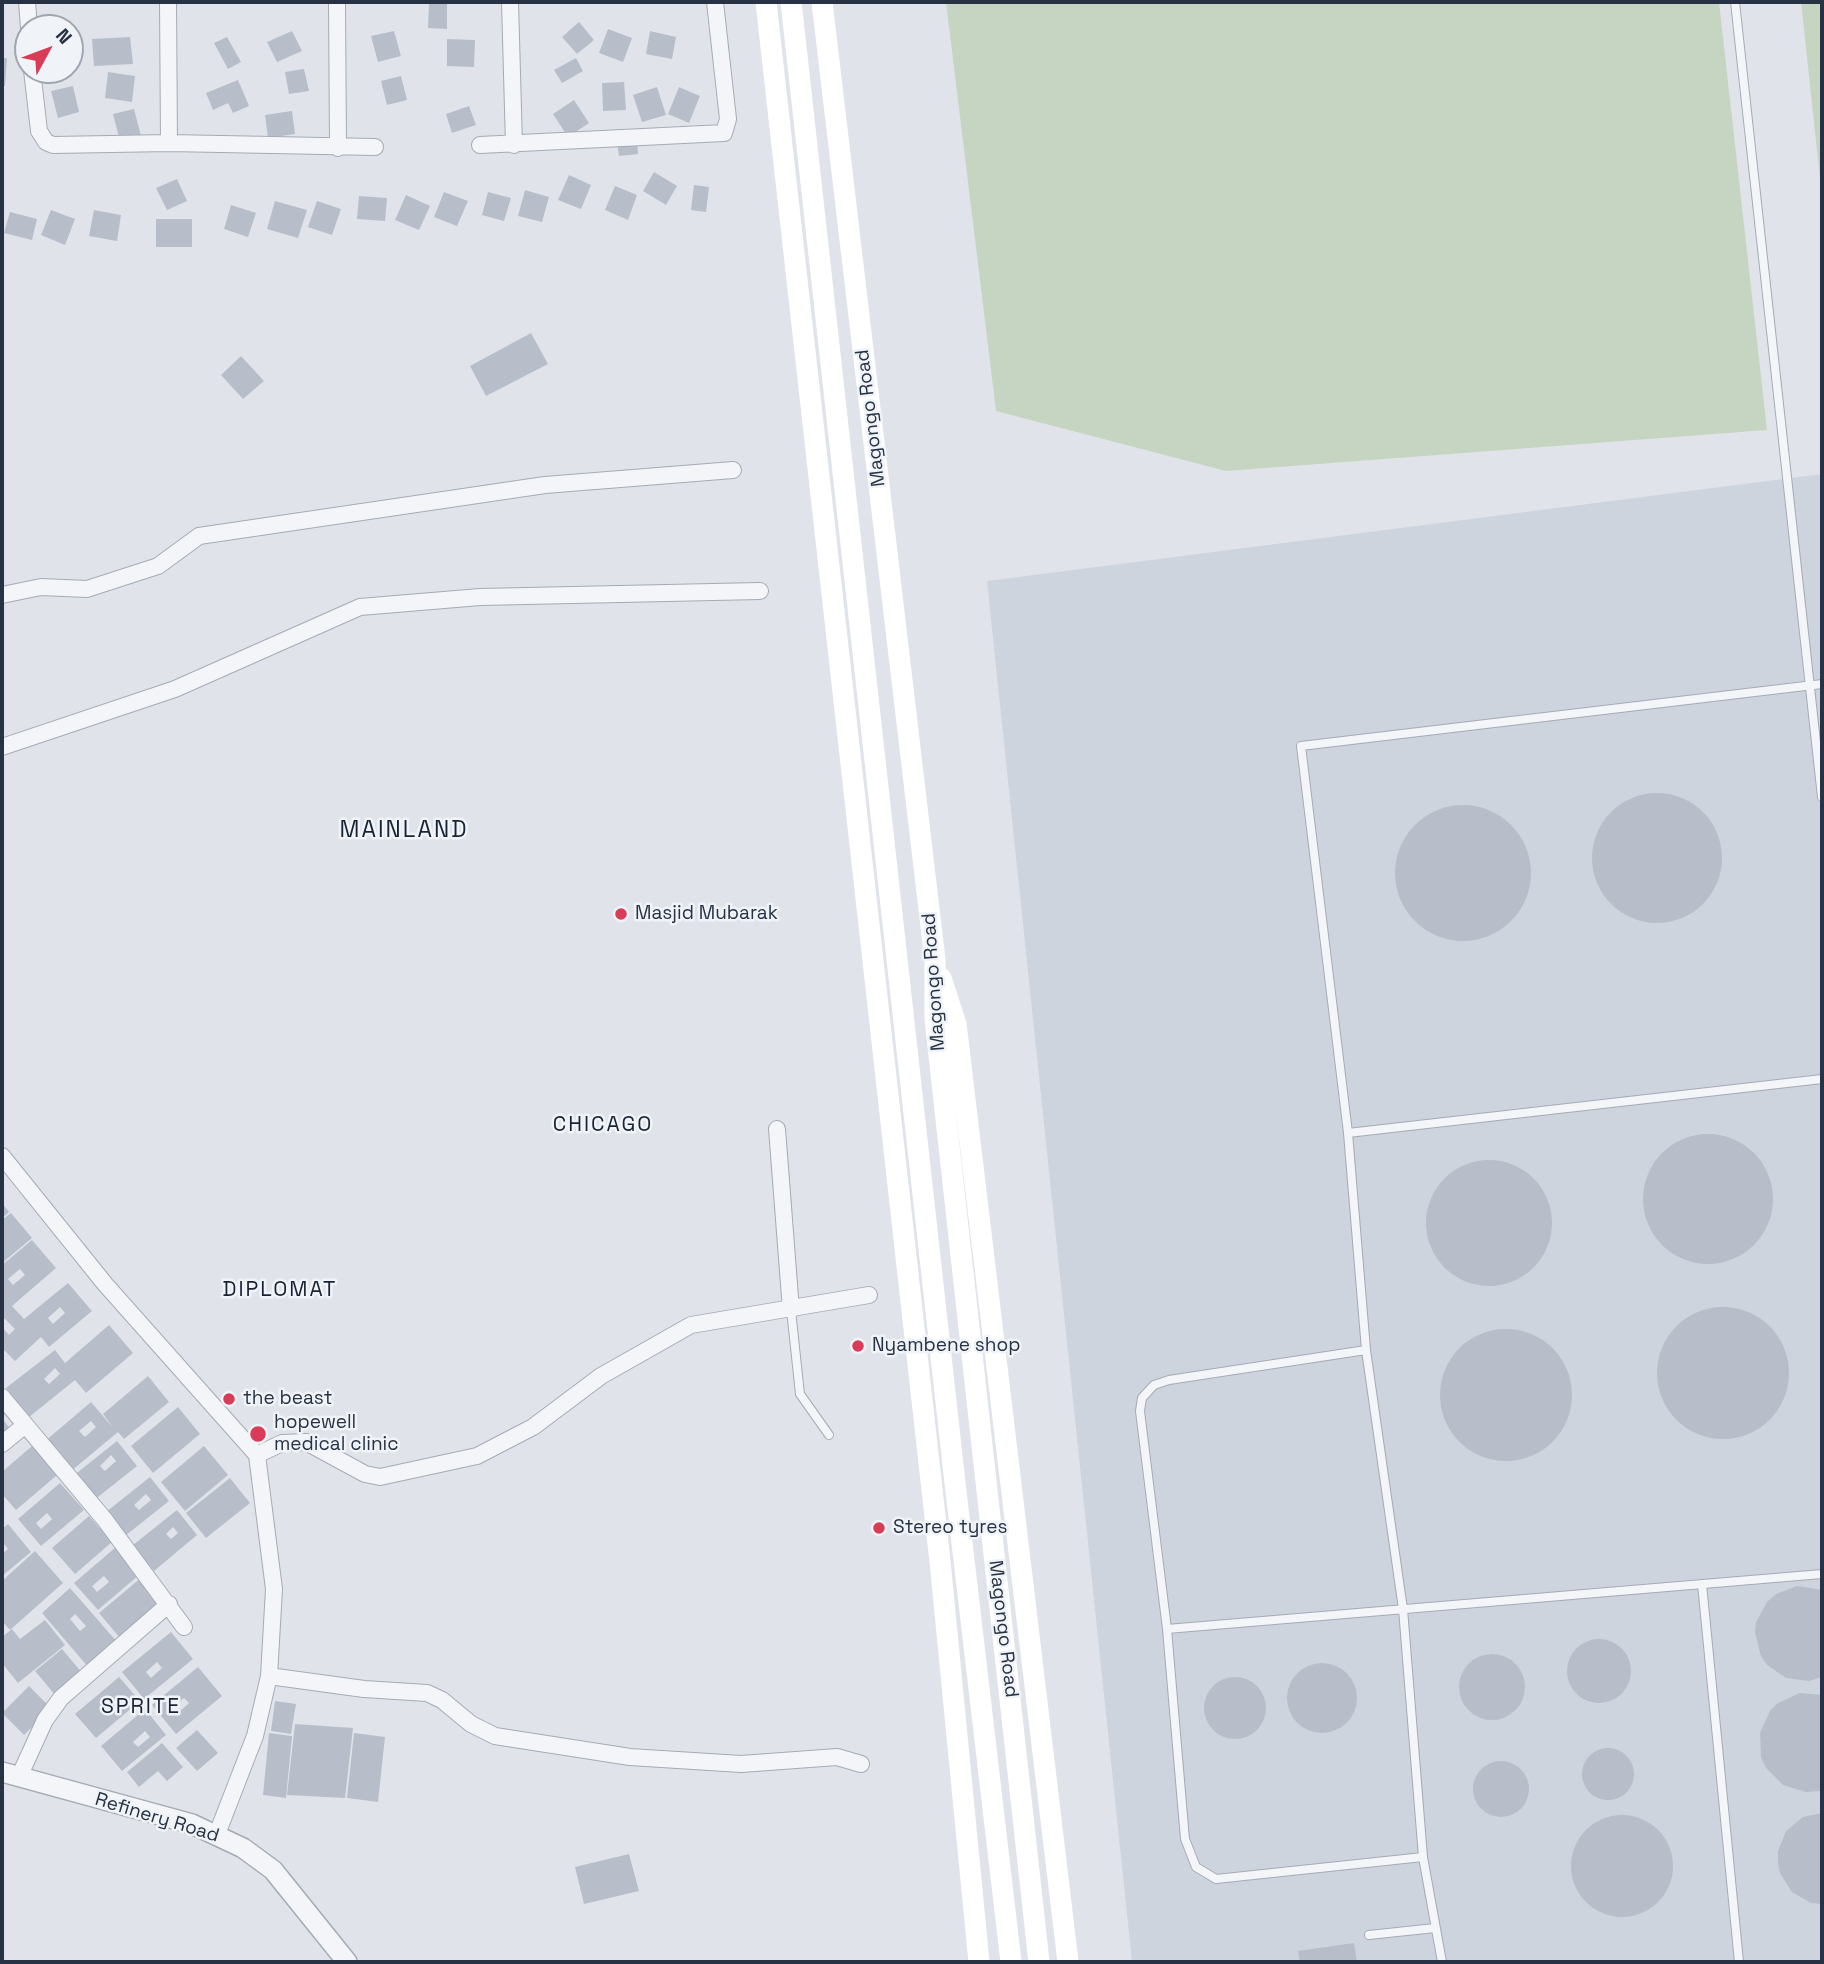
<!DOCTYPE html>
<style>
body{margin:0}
#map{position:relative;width:1824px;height:1964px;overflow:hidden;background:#e0e4ea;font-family:"Space Grotesk",sans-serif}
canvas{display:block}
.frame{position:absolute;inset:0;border:4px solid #273244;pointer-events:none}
.north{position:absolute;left:14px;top:14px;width:70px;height:70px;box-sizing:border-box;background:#f0f3f8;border:2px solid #a0a6b0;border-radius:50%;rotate:49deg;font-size:19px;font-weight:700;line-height:28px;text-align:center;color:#273244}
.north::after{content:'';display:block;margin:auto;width:24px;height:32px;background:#da3b57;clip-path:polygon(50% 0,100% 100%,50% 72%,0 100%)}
</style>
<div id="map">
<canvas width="1824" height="1964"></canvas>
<div class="frame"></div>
<div class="north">N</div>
</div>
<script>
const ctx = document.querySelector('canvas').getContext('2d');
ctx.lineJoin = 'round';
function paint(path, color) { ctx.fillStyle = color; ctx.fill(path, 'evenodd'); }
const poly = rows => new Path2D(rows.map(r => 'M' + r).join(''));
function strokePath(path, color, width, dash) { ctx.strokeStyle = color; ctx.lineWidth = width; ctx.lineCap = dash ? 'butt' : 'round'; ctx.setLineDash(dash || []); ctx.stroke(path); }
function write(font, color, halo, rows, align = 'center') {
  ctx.font = font + ' "Space Grotesk",sans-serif'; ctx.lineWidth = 5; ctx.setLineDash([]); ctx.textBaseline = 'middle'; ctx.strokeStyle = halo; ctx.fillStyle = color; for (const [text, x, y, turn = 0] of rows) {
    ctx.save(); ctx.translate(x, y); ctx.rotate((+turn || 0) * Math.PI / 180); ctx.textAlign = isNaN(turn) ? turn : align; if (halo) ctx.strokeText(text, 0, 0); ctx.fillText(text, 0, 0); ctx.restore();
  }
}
const built = poly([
 [1822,474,1822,1962,1132,1962,987,581]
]);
const green = poly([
 [946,2,1719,2,1767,430,1226,471,996,411],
 [1801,2,1822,2,1822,197]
]);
const building = poly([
 [429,4,447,4,447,29,428,28],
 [579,22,594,40,577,54,562,37],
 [608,29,632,38,623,62,599,53],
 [292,31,302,51,277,62,267,42],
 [394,31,401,56,378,62,371,36],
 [650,31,676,37,672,59,646,54],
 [130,37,133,64,94,66,92,39],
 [227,37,241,62,228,69,214,43],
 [447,39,475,40,474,67,447,66],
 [70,46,77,63,70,66],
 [2,58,7,58,5,86,2,86],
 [576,58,583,71,562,83,554,70],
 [304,69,309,91,289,94,285,72],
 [108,72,135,76,132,102,105,98],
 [401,76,407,100,387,105,381,81],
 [238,80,249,106,233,113,228,103,213,110,206,93],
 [624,82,626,110,603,111,602,83],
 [73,86,79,112,58,118,51,91],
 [657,87,666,115,642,122,633,95],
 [679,87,700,96,689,123,668,114],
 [574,100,589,123,568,137,553,114],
 [469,106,476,125,452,133,446,114],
 [134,109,141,136,120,141,113,114],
 [292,111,295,134,268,138,265,115],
 [637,139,638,154,619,156,617,141],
 [654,172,677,186,666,205,643,191],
 [569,175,591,185,581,209,558,200],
 [177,179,187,201,167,210,156,188],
 [694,185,709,187,706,212,691,210],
 [615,186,637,195,628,220,605,210],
 [525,190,549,197,542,222,518,216],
 [444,192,468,201,457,226,434,217],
 [488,192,511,198,504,221,482,215],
 [406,195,430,206,419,230,395,220],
 [359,196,387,198,385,221,357,219],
 [275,201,307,210,298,238,267,229],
 [317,201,341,209,332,235,308,227],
 [231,205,256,213,248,237,224,229],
 [51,210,75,219,65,245,41,235],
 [94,210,121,215,117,241,89,236],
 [10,212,37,219,32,240,4,233],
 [156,219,192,219,192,247,156,247],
 [531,333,548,364,486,396,470,366],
 [241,356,264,381,243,399,221,375],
 '1592 858a65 65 0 1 1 130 0a65 65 0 1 1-130 0Z',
 '1395 873a68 68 0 1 1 136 0a68 68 0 1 1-136 0Z',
 '1643 1199a65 65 0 1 1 130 0a65 65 0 1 1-130 0Z',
 '1426 1223a63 63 0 1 1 126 0a63 63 0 1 1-126 0Z',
 [2,1203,9,1212,2,1218],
 [11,1213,32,1238,2,1263,2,1220],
 [32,1240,56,1268,12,1306,24,1319,68,1283,92,1311,49,1347,41,1337,15,1361,2,1348,2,1327,9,1335,15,1329,4,1318,2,1320,2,1265],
 [20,1269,25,1275,13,1285,8,1279],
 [60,1307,65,1313,53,1324,48,1318],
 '1657 1373a66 66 0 1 1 132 0a66 66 0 1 1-132 0Z',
 [109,1325,133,1353,86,1393,75,1380,29,1417,6,1388,55,1350,65,1363],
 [55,1368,60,1374,49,1384,44,1379],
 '1440 1395a66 66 0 1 1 132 0a66 66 0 1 1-132 0Z',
 [148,1376,169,1402,124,1439,118,1432,70,1472,44,1442,91,1402,114,1429,103,1414],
 [91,1421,96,1427,85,1437,79,1431],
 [178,1407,200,1434,153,1473,131,1446],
 [2,1418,11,1430,2,1437],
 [117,1441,137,1466,93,1501,73,1476],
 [111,1455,116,1461,105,1471,100,1466],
 [32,1446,57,1475,16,1510,2,1494,2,1472],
 [204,1446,228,1475,185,1511,161,1482],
 [150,1477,169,1501,125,1536,106,1512],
 [146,1494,151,1500,139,1510,134,1505],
 [230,1478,250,1503,206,1538,186,1513],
 [60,1483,84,1510,41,1546,18,1519],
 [47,1513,52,1519,41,1529,36,1523],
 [177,1510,197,1535,154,1571,133,1545],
 [173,1527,178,1533,171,1539,166,1534],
 [89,1516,112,1542,75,1574,52,1548],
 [8,1524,31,1552,2,1576,2,1554,8,1549,2,1542,2,1529],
 [116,1547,139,1575,98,1610,74,1583],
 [104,1576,109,1582,97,1592,92,1586],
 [35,1551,63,1583,10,1630,2,1621,2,1581],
 [142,1577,163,1603,120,1638,99,1613],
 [1797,1586,1822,1590,1822,1677,1809,1681,1786,1678,1767,1665,1761,1656,1755,1633,1756,1622,1767,1602,1776,1594],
 [70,1588,118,1643,89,1668,42,1613],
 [75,1614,86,1626,80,1631,70,1619],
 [45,1620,65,1645,18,1683,2,1663,2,1637,12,1629,20,1639],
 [171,1632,193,1659,144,1699,122,1672],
 [157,1662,162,1668,151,1678,146,1672],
 '1567 1671a32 32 0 1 1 64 0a32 32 0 1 1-64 0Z',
 [62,1649,83,1674,56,1696,35,1671],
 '1459 1687a33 33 0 1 1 66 0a33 33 0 1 1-66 0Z',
 '1287 1698a35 35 0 1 1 70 0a35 35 0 1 1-70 0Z',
 [198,1667,222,1696,176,1734,152,1705],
 [184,1698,189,1703,177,1714,172,1708],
 [119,1677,140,1701,96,1738,75,1714],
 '1204 1708a31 31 0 1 1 62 0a31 31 0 1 1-62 0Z',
 [29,1686,51,1708,24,1735,2,1713],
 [1800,1693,1822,1695,1822,1790,1818,1791,1806,1792,1783,1785,1766,1768,1761,1757,1760,1733,1770,1711,1778,1703],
 [275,1701,296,1704,291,1734,271,1731],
 [145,1709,166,1735,122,1771,101,1746],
 [145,1731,150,1737,138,1747,133,1742],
 [295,1724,353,1728,345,1798,287,1795],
 [197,1730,218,1753,197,1771,176,1748],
 [269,1733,292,1736,286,1798,263,1795],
 [354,1733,385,1737,378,1802,347,1798],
 [162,1743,183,1767,167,1781,158,1771,139,1787,127,1772],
 '1582 1774a26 26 0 1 1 52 0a26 26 0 1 1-52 0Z',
 '1473 1789a28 28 0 1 1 56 0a28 28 0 1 1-56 0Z',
 [1822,1813,1822,1904,1811,1903,1792,1892,1780,1873,1778,1862,1778,1851,1786,1831,1803,1817],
 '1571 1866a51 51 0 1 1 102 0a51 51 0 1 1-102 0Z',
 [629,1854,639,1891,584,1904,575,1867],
 [1354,1943,1357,1962,1300,1962,1298,1951]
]);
const service = poly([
 [1735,2,1822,797],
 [1348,1133,1822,1079],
 [791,1310,800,1394,829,1435],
 [1366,1350,1169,1380,1154,1385,1142,1398,1140,1411,1167,1629,1185,1839,1196,1867,1216,1879,1423,1857],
 [1702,1584,1739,1962],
 [1167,1629,1822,1574],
 [1369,1935,1435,1928],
 [1442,1962,1423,1857,1403,1609,1366,1350,1348,1133,1301,746,1822,684]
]);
const minor = poly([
 [27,2,29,28],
 [168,2,169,143],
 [337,2,338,148],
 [510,2,514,145],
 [32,70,39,131,46,142,53,145,169,143,375,147],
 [480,145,724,133,728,119,715,2],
 [2,595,41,587,87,589,158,566,199,536,545,485,733,470],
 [2,747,175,689,360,607,480,597,760,591],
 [777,1129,791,1310],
 [2,1156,105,1284,257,1455,274,1589,269,1676,255,1736,217,1834],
 [2,1397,105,1520,184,1627],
 [2,1444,24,1426],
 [257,1455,282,1443,306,1442,365,1474,380,1477,477,1456,533,1427,601,1376,691,1325,869,1295],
 [269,1676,364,1689,427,1693,442,1700,471,1724,495,1736,630,1757,741,1764,837,1757,861,1764],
 [19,1777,45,1720,61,1698,169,1604]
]);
const tertiary = poly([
 [2,1772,192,1824,243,1848,273,1870,347,1962]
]);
const secondary = poly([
 [766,2,940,1561,979,1962],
 [791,2,955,1483,1011,1962],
 [822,2,935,960,935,1019,1039,1962],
 [941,978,956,1024,1068,1962]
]);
const markers = [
 [621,914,7,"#da3b57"],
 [858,1346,7,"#da3b57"],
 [229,1399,7,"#da3b57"],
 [258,1434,9,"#da3b57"],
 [879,1528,7,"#da3b57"]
];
const streetNames = [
 ["Magongo Road",871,418,-97],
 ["Magongo Road",934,982,-94],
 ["Magongo Road",1003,1629,83],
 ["Refinery Road",157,1818,17]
];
const poiNames = [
 ["Masjid Mubarak",635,914],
 ["Nyambene shop",872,1346],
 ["the beast",243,1399],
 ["hopewell",274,1423],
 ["medical clinic",274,1445],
 ["Stereo tyres",893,1528]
];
const neighbourhoodNames = [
 ["CHICAGO",603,1125],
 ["DIPLOMAT",280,1290],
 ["SPRITE",141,1707]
];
const quarterNames = [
 ["MAINLAND",404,831]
];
paint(built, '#ced4dd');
paint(green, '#c6d5c1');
paint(building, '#b7bec9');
strokePath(service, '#a5abb5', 10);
strokePath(minor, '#a5abb5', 18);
strokePath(tertiary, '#a5abb5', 22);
strokePath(service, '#f3f5f8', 8);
strokePath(minor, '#f3f5f8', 16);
strokePath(tertiary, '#f3f5f8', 19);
strokePath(secondary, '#fff', 21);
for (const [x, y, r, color] of markers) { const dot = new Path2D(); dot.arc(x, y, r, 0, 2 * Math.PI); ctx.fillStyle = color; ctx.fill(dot); strokePath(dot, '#f0f3f8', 2.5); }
write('19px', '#273244', '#f0f3f8', streetNames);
write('19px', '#273244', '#f0f3f8', poiNames, 'left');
ctx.letterSpacing = '2px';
write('21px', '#192334', '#f0f3f8', neighbourhoodNames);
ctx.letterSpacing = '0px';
ctx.letterSpacing = '2px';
write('23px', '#192334', '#f0f3f8', quarterNames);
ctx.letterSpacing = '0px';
</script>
